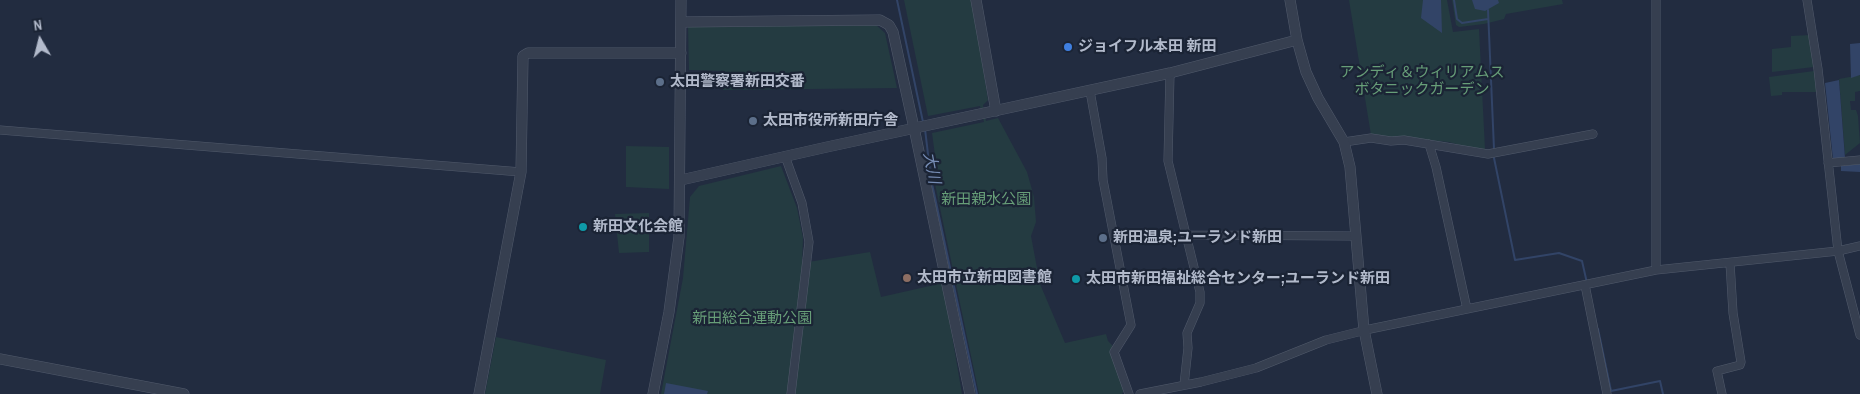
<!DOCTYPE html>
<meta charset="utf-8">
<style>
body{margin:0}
#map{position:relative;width:1860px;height:394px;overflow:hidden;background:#222c40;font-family:"Archivo Narrow",sans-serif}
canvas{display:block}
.north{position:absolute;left:15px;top:15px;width:50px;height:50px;-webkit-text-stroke:4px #1b2435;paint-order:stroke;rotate:352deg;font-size:14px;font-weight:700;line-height:20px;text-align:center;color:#b2bacb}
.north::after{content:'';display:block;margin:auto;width:18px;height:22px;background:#b2bacb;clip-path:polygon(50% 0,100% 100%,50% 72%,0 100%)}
</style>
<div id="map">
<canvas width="1860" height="394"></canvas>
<div class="north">N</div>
</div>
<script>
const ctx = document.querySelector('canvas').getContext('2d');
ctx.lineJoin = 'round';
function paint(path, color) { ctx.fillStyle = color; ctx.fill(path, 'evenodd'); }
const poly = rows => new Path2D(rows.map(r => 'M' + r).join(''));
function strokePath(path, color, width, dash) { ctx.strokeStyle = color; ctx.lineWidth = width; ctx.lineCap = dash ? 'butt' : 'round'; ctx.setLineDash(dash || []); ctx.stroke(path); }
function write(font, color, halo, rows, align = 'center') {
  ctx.font = font + ' "Archivo Narrow","Noto Sans JP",sans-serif'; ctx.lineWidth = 4.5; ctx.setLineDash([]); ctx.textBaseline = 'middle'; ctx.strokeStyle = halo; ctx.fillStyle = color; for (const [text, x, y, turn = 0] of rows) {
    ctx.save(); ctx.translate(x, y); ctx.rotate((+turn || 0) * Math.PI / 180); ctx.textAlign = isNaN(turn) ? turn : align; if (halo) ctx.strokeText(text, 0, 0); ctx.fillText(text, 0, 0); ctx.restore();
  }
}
const green = poly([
 [904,0,972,0,988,100,983,105,986,121,998,118,1027,172,1034,197,1036,222,1031,236,1040,284,1065,343,1106,334,1108,341,1114,347,1110,351,1124,390,1122,394,979,394,935,184,938,177,932,133,984,122,980,106,928,116],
 [1349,0,1447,0,1453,32,1479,29,1485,149,1483,152,1449,142,1371,135],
 [1452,0,1562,0,1563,4,1506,14,1504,19,1484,24,1459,27,1456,25],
 [876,25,885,33,897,88,723,90,722,71,689,70,688,27],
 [1810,35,1815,65,1814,67,1772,72,1772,49,1791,47,1791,36],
 [1814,71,1816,72,1818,92,1782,92,1782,95,1771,96,1769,77],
 [1860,75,1860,91,1855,92,1855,101,1850,101,1851,110,1856,110,1858,116,1860,143,1845,155,1839,79],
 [626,146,669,147,669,189,626,187],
 [781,166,797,208,803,238,802,263,870,252,881,297,943,283,962,394,661,394,683,278,690,197,699,186],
 [649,213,649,252,619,253,615,214],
 [496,337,606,360,600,394,485,394]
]);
const water = poly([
 [1423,0,1441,0,1442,33,1421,18],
 [1472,0,1498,0,1499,3,1485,11,1475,9],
 [1860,43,1860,75,1851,78,1850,44],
 [1839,80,1845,158,1833,159,1825,83],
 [1860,164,1860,172,1841,171,1841,166],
 [666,383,708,391,707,394,664,394]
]);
const stream = poly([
 [897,0,923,122],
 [1454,0,1457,19,1462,23,1488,19],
 [1488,10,1494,149],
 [925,129,931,179,977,394],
 [1494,158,1515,260,1559,253,1582,261,1587,283],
 [1598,329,1611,391,1660,381,1663,394]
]);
const minor = poly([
 [1656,0,1656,270],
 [1807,0,1818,69,1838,251,1860,335],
 [1170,73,1168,161,1200,292,1200,303,1187,333,1188,348,1184,385],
 [1090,91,1102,158,1103,180,1131,325,1114,352,1129,394],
 [0,130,521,172],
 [1344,142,1371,138,1391,141,1404,140,1488,154,1593,134],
 [1429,144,1436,167,1467,309],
 [785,156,802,203,809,242,791,394],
 [1828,163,1860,160],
 [1185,235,1355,236],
 [1585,285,1607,394],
 [1140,394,1201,382,1256,368,1326,340,1370,329,1656,270,1838,251,1860,246],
 [1722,394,1717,371,1740,365,1741,362,1733,313,1730,263]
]);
const tertiary = poly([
 [976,0,996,111],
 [1290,0,1297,40,1306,72,1318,98,1344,142,1350,167,1364,330,1377,394],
 [681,22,880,20,889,25,893,32,914,128,970,394],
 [681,180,827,147,1170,73,1297,40],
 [0,359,184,394],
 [479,394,521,172,523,56,528,53,681,53],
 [653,394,669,312,679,237,681,0]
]);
const markers = [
 [1068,47,5,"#3f7fe0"],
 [660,82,5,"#5c6f8a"],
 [753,121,5,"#5c6f8a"],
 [583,227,5,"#0f9aa8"],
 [1103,238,5,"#5c6f8a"],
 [907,278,5,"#8d6e63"],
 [1076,279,5,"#0f9aa8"]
];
const poiNames = [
 ["ジョイフル本田 新田",1078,47],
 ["太田警察署新田交番",670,82],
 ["太田市役所新田庁舎",763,121],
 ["新田文化会館",593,227],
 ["新田温泉;ユーランド新田",1113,238],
 ["太田市立新田図書館",917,278],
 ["太田市新田福祉総合センター;ユーランド新田",1086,279]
];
const parkNames = [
 ["アンディ＆ウィリアムス",1422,73],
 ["ボタニックガーデン",1422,90],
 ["新田親水公園",986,200],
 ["新田総合運動公園",752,319]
];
const waterNames = [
 ["大川",931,168,79]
];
paint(green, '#243b41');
paint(water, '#324467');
strokePath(stream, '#324467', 2);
strokePath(minor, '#515a6b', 9);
strokePath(tertiary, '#515a6b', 11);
strokePath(minor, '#363f50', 8);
strokePath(tertiary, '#363f50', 10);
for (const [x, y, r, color] of markers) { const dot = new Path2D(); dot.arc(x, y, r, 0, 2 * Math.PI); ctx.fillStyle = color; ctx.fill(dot); strokePath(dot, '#1b2435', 2); }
write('bold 15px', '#b2bacb', '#1b2435', poiNames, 'left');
write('15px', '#679e78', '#1b2435', parkNames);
write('italic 16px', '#778db5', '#1b2435', waterNames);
</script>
